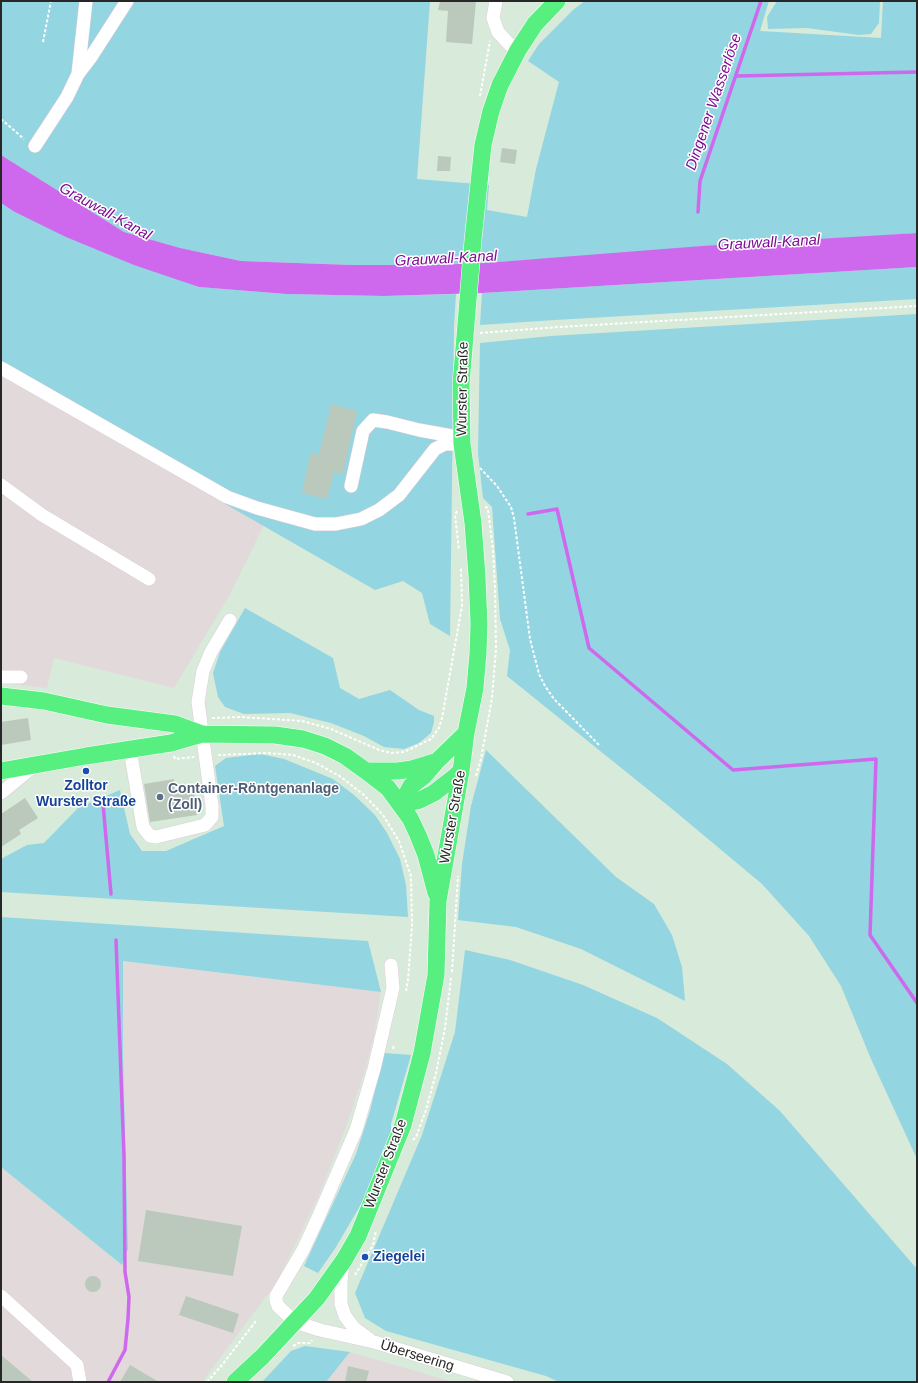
<!DOCTYPE html>
<meta charset="utf-8">
<style>
body{margin:0}
#map{position:relative;width:918px;height:1383px;overflow:hidden;background:#d8ead9;font-family:Helvetica,sans-serif}
canvas{display:block}
.frame{position:absolute;inset:0;border:2px solid #272727;pointer-events:none}
</style>
<div id="map">
<canvas width="918" height="1383"></canvas>
<div class="frame"></div>
</div>
<script>
const ctx = document.querySelector('canvas').getContext('2d');
ctx.lineJoin = 'round';
function paint(path, color) { ctx.fillStyle = color; ctx.fill(path, 'evenodd'); }
const poly = rows => new Path2D(rows.map(r => 'M' + r).join(''));
function strokePath(path, color, width, dash) { ctx.strokeStyle = color; ctx.lineWidth = width; ctx.lineCap = dash ? 'butt' : 'round'; ctx.setLineDash(dash || []); ctx.stroke(path); }
function write(font, color, halo, rows, align = 'center') {
  ctx.font = font + ' Helvetica,sans-serif'; ctx.lineWidth = 3; ctx.setLineDash([]); ctx.textBaseline = 'middle'; ctx.strokeStyle = halo; ctx.fillStyle = color; for (const [text, x, y, turn = 0] of rows) {
    ctx.save(); ctx.translate(x, y); ctx.rotate((+turn || 0) * Math.PI / 180); ctx.textAlign = isNaN(turn) ? turn : align; if (halo) ctx.strokeText(text, 0, 0); ctx.fillText(text, 0, 0); ctx.restore();
  }
}
const industrial = poly([
 [1,375,264,525,228,598,174,688,54,658,47,688,1,683],
 [123,961,381,992,374,1036,366,1067,346,1127,318,1197,277,1282,202,1382,1,1382,1,1167,122,1265,128,1249,123,1053],
 [350,1352,453,1382,326,1382]
]);
const green = poly([
 [1,1,430,1,417,179,489,185,487,210,527,217,536,169,559,82,528,61,539,44,574,9,585,1,769,1,760,31,881,38,883,1,917,1,917,233,485,263,432,265,352,265,241,261,179,248,124,232,1,155],
 [777,1,880,1,879,23,871,34,859,35,807,28,768,29,767,17],
 [1,203,13,211,199,287,286,294,384,296,456,294,454,326,450,636,430,624,422,593,403,581,375,590,1,375],
 [917,267,917,299,555,320,480,325,482,293],
 [917,314,917,1159,871,1059,841,986,809,936,762,884,671,808,507,676,510,650,500,619,492,507,483,498,478,453,480,343,551,336],
 [245,608,333,658,340,688,359,699,390,690,419,710,434,716,434,722,431,733,419,743,404,749,384,747,364,736,331,723,290,713,244,714,225,707,218,697,213,673,220,652],
 [486,750,616,877,654,904,672,935,682,967,685,1001,581,949,516,927,458,920,462,864,471,806],
 [260,754,284,759,333,779,354,795,375,815,387,833,400,859,406,885,408,917,1,892,1,859,27,845,44,843,78,808,120,790,130,834,142,851,166,851,224,826,215,766,226,758],
 [1,917,368,941,381,992,123,961,123,1053,128,1249,122,1265,1,1167],
 [465,950,510,960,583,985,657,1018,727,1064,780,1111,917,1269,917,1382,559,1382,546,1376,386,1331,365,1318,355,1293,422,1135,455,1032],
 [384,1053,411,1055,391,1124,391,1133,371,1187,336,1247,318,1273,304,1266,356,1154,370,1111],
 [305,1346,350,1352,326,1382,262,1382,291,1351]
]);
const water = poly([
 [1,155,124,232,180,248,241,261,352,265,432,265,485,263,702,246,917,233,917,267,482,293,384,296,286,294,199,287,134,265,66,237,13,211,1,203]
]);
const stream = poly([
 [736,76,917,72],
 [698,212,700,181,761,1],
 [528,514,557,509,589,648,733,770,876,759,870,935,917,1003],
 [103,804,111,894],
 [108,1382,125,1350,128,1319,129,1297,125,1272,124,1157,116,940]
]);
const building = poly([
 [440,1,476,1,472,44,446,42,448,11,438,10],
 [502,148,517,150,515,164,500,162],
 [438,156,451,157,450,171,437,171],
 [331,404,357,411,343,474,334,472,327,499,302,493,311,452,319,455],
 [28,718,31,740,1,745,1,722],
 [174,779,176,794,194,791,197,815,150,822,144,784],
 [25,798,38,818,19,830,21,834,1,847,1,814],
 [146,1210,242,1226,233,1276,138,1261],
 '85 1284a8 8 0 1 1 16 0a8 8 0 1 1-16 0Z',
 [186,1296,239,1314,233,1333,179,1315],
 [1,1355,33,1382,1,1382],
 [130,1365,159,1382,120,1382],
 [348,1366,369,1371,366,1382,345,1382]
]);
const path = poly([
 [43,42,51,1],
 [480,96,490,41],
 [1,119,24,139],
 [480,333,559,327,917,306],
 [480,468,497,486,511,507,514,518,530,639,539,674,545,686,554,699,600,746],
 [457,511,455,515,459,550],
 [212,718,241,717,302,721,331,729,379,750,391,753,404,752,431,739,439,728,442,718,462,606,461,568],
 [218,755,268,753,293,755,316,763,341,777,364,795,383,815,399,841,411,876,412,925,408,980,406,991],
 [174,756,175,759,194,757],
 [476,776,481,759,492,698,496,649,495,588,493,550,488,510,485,505],
 [452,972,458,876],
 [393,1049,394,1044],
 [413,1140,416,1137,426,1110,436,1073,445,1028,451,978],
 [355,1275,373,1245,376,1231],
 [293,1346,299,1343,310,1343,312,1340],
 [207,1382,222,1365,256,1321]
]);
const minor = poly([
 [496,1,493,18,498,32,510,45,518,50],
 [78,74,91,57,127,1],
 [35,146,67,97,78,74,86,1],
 [1,368,227,497,257,508,315,524,336,524,361,519,379,510,399,495,435,449,445,444,462,444],
 [1,485,42,515,149,579],
 [351,486,363,431,373,420,387,422,419,430,452,436,462,436],
 [1,677,21,677],
 [130,749,143,827,150,836,156,837,205,825,212,817,212,806,198,702,203,671,211,652,230,620],
 [1,793,35,765],
 [391,965,393,988,374,1069,356,1130,317,1220,303,1250,276,1296,276,1300,278,1306,295,1322,320,1330,374,1342,507,1382],
 [343,1262,341,1282,341,1304,345,1316,354,1328,369,1339],
 [1,1296,77,1365,80,1382]
]);
const major = poly([
 [1,696,44,701,107,715,175,724,202,734],
 [1,771,86,756,171,743,202,734,275,735,303,739,325,746,345,756,366,771,388,788,410,818,418,835,426,855,436,893],
 [366,771,398,771,412,769,435,762],
 [401,805,411,786,424,776,436,762,466,733],
 [401,805,420,800,434,793,452,779,461,771],
 [235,1382,262,1357,317,1298,344,1260,358,1236,403,1125,422,1053,436,975,438,901,461,771,466,733,475,688,478,653,479,624,477,576,473,523,462,444,461,384,473,240,483,145,491,111,500,85,518,50,535,24,557,1]
]);
const markers = [
 [86,771,4,"#1a4fb4"],
 [160,797,4,"#5c6f8a"],
 [365,1257,4,"#1a4fb4"]
];
const streetNames = [
 ["Wurster Straße",463,389,-89],
 ["Wurster Straße",453,817,-80],
 ["Wurster Straße",386,1164,-69],
 ["Überseering",417,1356,17]
];
const transitNames = [
 ["Zolltor",86,786],
 ["Wurster Straße",86,802],
 ["Ziegelei",373,1257,"left"]
];
const serviceNames = [
 ["Container-Röntgenanlage",168,789],
 ["(Zoll)",168,805]
];
const waterNames = [
 ["Dingener Wasserlöse",714,102,-71],
 ["Grauwall-Kanal",105,212,29],
 ["Grauwall-Kanal",769,243,-3],
 ["Grauwall-Kanal",446,259,-3]
];
paint(industrial, '#e2d9db');
paint(green, '#93d5e1');
paint(water, '#ce69ed');
strokePath(stream, '#ce69ed', 3.5);
paint(building, '#bbc8bc');
strokePath(minor, '#e0cdda', 14);
strokePath(major, '#fff', 18);
strokePath(path, '#fff', 2, [3, 2]);
strokePath(minor, '#fff', 13);
strokePath(major, '#57ef80', 17);
for (const [x, y, r, color] of markers) { const dot = new Path2D(); dot.arc(x, y, r, 0, 2 * Math.PI); ctx.fillStyle = color; ctx.fill(dot); strokePath(dot, '#fff', 1.5); }
write('14px', '#272727', '#fff', streetNames);
write('bold 14px', '#164399', '#fff', transitNames);
write('bold 14px', '#4e5e75', '#fff', serviceNames, 'left');
write('italic 15px', '#7f0d94', '#fff', waterNames);
</script>
